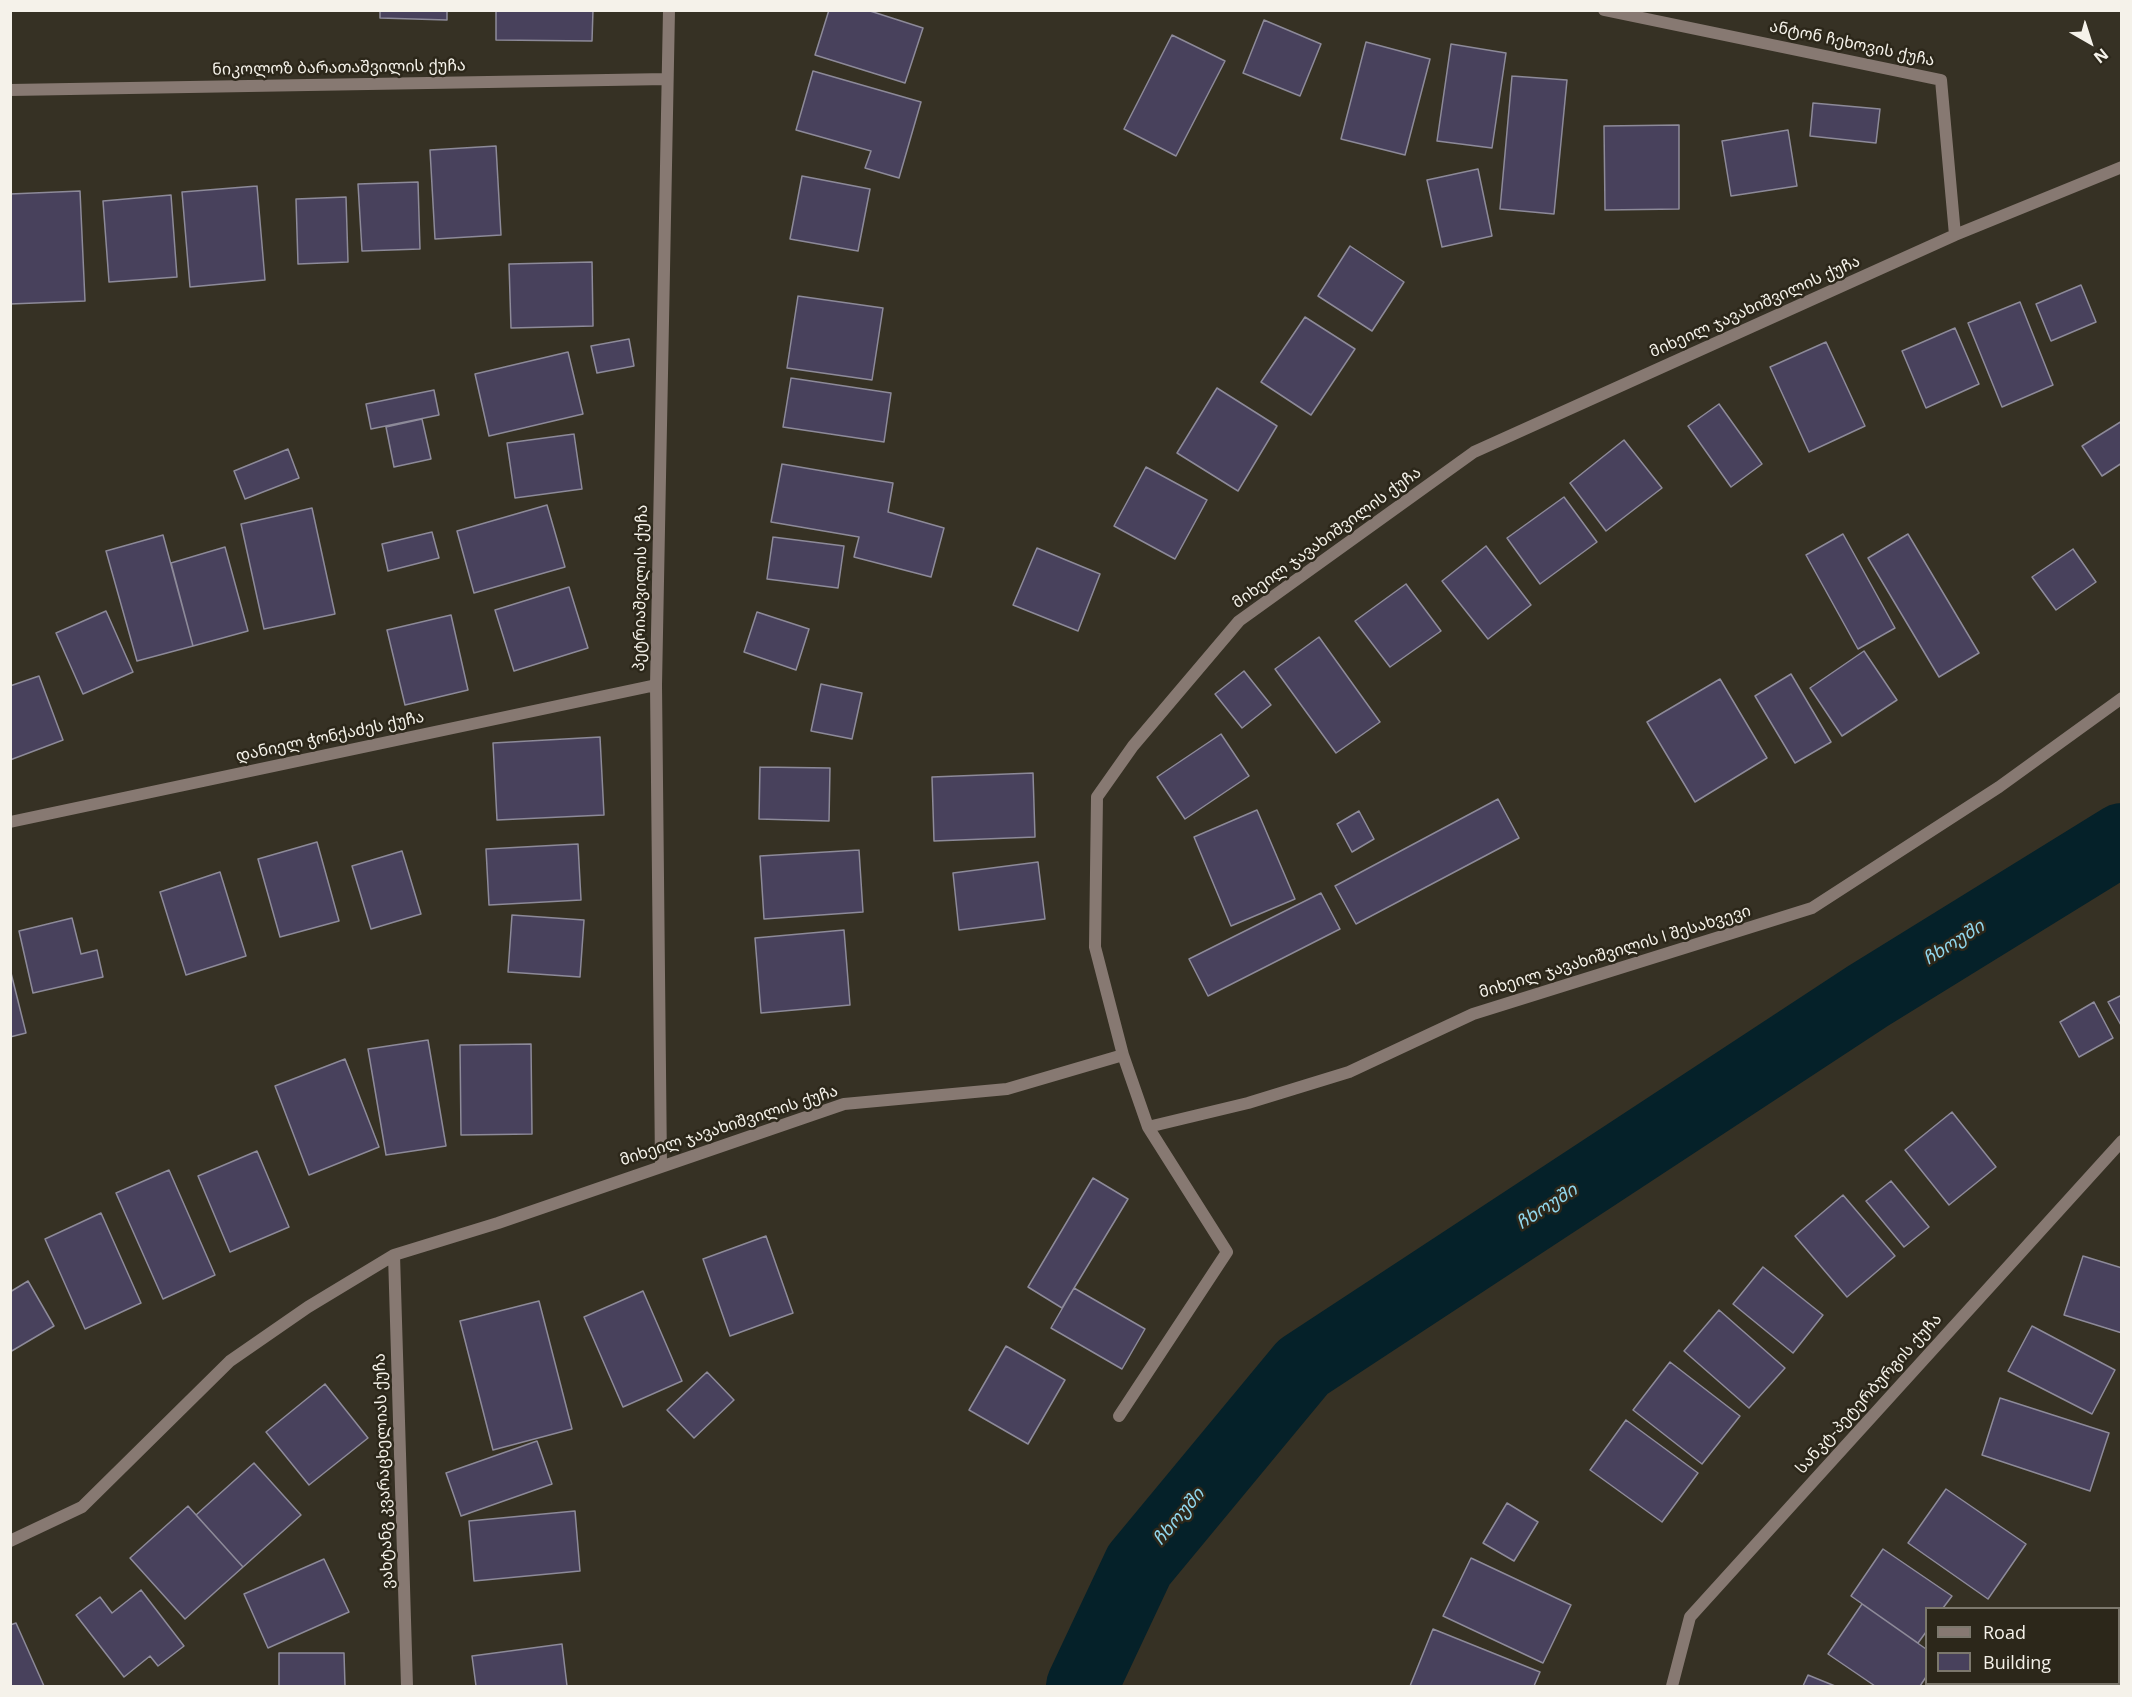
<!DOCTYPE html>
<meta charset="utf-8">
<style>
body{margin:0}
#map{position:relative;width:2132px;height:1697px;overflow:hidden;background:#363124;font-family:"Open Sans",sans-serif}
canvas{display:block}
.frame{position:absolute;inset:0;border:12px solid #f5f2ea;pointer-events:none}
.legend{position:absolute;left:1925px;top:1607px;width:195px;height:78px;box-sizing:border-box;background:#2c271a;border:2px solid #7c786d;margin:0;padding:8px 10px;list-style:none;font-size:18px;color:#f5f2ea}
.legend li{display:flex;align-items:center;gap:12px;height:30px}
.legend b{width:30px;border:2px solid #7c786d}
.north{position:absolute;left:2060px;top:12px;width:60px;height:60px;-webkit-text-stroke:4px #2c271a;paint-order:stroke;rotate:141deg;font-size:16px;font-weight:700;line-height:24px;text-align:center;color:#f5f2ea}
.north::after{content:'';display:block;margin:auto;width:21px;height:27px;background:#f5f2ea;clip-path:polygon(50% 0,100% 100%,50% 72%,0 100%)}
</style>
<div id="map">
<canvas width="2132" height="1697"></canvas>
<div class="frame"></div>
<ul class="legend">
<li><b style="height:8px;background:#877972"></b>Road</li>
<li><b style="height:16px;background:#48415c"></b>Building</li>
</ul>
<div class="north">N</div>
</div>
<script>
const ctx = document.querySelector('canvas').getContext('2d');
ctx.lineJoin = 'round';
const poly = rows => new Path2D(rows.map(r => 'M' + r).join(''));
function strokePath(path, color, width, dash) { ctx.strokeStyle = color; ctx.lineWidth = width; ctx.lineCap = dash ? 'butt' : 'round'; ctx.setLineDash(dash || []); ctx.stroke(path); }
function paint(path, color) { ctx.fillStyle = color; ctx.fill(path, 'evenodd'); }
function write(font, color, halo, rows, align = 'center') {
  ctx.font = font + ' "Open Sans","Noto Sans Georgian",sans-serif'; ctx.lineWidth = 5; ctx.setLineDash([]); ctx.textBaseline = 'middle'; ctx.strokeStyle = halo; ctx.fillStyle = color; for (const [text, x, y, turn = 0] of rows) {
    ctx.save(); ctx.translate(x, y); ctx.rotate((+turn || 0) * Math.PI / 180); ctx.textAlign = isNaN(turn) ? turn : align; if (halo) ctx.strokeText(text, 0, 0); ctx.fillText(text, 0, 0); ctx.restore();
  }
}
const river = poly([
 [1082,1686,1139,1565,1303,1367,1868,996,2122,839]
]);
const building = poly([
 [380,10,447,10,447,20,380,18,380,10],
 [496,10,593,10,592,41,496,40,496,10],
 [829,10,867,10,923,28,905,83,815,55,829,10],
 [1264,20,1321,44,1300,96,1243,73,1264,20],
 [1172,35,1225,61,1176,156,1124,129,1172,35],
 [1366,42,1430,59,1405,155,1341,139,1366,42],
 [1451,44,1506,53,1492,148,1437,141,1451,44],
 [813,71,921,102,899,178,865,168,871,151,796,130,813,71],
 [1512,76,1567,80,1554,214,1500,209,1512,76],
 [1813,103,1880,109,1876,143,1810,136,1813,103],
 [1679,125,1679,209,1605,210,1604,126,1679,125],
 [1788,130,1797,186,1731,196,1722,141,1788,130],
 [496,146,501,235,435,239,430,150,496,146],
 [1478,169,1492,236,1442,247,1427,180,1478,169],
 [802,176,870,189,858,251,790,239,802,176],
 [418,182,420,249,362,251,358,184,418,182],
 [257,186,265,280,190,287,182,192,257,186],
 [80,191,85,301,10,304,10,194,80,191],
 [171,195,177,277,109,282,103,201,171,195],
 [346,197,348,262,298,264,296,199,346,197],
 [1350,246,1404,282,1372,331,1318,296,1350,246],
 [592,262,593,326,511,328,509,264,592,262],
 [2081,285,2096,322,2051,341,2036,304,2081,285],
 [798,296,883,308,872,380,787,368,798,296],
 [2020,302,2053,385,2002,407,1968,323,2020,302],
 [1305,317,1355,349,1311,415,1261,382,1305,317],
 [1955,328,1979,384,1926,408,1902,351,1955,328],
 [629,339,634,366,597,373,591,346,629,339],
 [1826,342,1865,426,1809,452,1770,367,1826,342],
 [568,352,583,414,489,436,475,374,568,352],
 [791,378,891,393,884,442,783,427,791,378],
 [1217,388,1277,426,1238,491,1177,453,1217,388],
 [434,390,439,415,371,429,366,404,434,390],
 [1719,404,1762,464,1731,487,1688,426,1719,404],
 [422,419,431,459,394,467,386,427,422,419],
 [2122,421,2122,463,2102,476,2082,446,2122,421],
 [574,434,582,489,515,498,507,443,574,434],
 [1624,440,1662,488,1606,531,1570,483,1624,440],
 [288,449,299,478,245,499,234,471,288,449],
 [782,464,893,483,888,512,944,528,931,577,854,557,859,537,771,522,782,464],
 [1146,467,1207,500,1175,559,1114,526,1146,467],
 [1564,497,1597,542,1540,584,1507,538,1564,497],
 [547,505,565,567,474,593,457,531,547,505],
 [312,508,335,614,264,629,241,524,312,508],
 [432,532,439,558,388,571,382,544,432,532],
 [1843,534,1895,628,1858,649,1806,555,1843,534],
 [1908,534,1979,653,1939,677,1868,558,1908,534],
 [163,535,193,646,137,661,106,551,163,535],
 [773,537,844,546,838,588,767,579,773,537],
 [1486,546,1531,605,1488,639,1442,581,1486,546],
 [225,547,248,631,193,646,171,563,225,547],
 [1037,548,1100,574,1078,631,1013,605,1037,548],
 [2073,549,2096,582,2056,610,2032,577,2073,549],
 [1406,584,1441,631,1390,667,1355,621,1406,584],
 [569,587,588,648,514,671,495,610,569,587],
 [106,611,133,672,83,694,56,633,106,611],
 [757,612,809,629,796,670,744,652,757,612],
 [451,615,468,690,405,705,387,630,451,615],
 [1319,637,1380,722,1336,753,1275,669,1319,637],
 [1864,651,1897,700,1842,736,1810,688,1864,651],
 [1244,671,1271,705,1242,728,1215,694,1244,671],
 [1791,674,1831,742,1795,763,1755,696,1791,674],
 [39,676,63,740,10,760,10,686,39,676],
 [1720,679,1767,758,1695,802,1647,722,1720,679],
 [821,684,862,693,852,739,811,731,821,684],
 [1221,734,1249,776,1185,819,1157,777,1221,734],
 [600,737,604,815,497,820,493,743,600,737],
 [760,767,830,768,829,821,759,819,760,767],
 [1033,773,1035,837,934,841,932,777,1033,773],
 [1498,799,1519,838,1356,924,1335,886,1498,799],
 [1257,810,1295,899,1231,926,1194,837,1257,810],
 [1359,811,1374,839,1352,852,1337,824,1359,811],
 [317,842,339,921,280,937,258,859,317,842],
 [578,844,581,900,489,905,486,849,578,844],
 [859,850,863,912,764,919,760,856,859,850],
 [402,851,421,914,371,929,352,866,402,851],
 [1038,862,1045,919,959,930,953,873,1038,862],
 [220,872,246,956,186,975,160,892,220,872],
 [1321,893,1340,929,1208,996,1189,959,1321,893],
 [512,915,584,920,580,977,508,972,512,915],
 [72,918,81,954,97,950,103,977,33,993,19,931,72,918],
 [844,930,850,1005,761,1013,755,938,844,930],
 [10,969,26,1033,10,1037,10,969],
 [2122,995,2122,1027,2108,1002,2122,995],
 [2094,1002,2113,1038,2079,1057,2060,1022,2094,1002],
 [428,1040,446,1146,386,1155,368,1049,428,1040],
 [531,1044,532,1134,461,1135,460,1045,531,1044],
 [345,1059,379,1147,309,1175,275,1086,345,1059],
 [1952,1112,1996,1167,1949,1205,1905,1150,1952,1112],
 [257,1151,289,1227,230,1252,198,1176,257,1151],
 [169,1170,215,1275,163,1299,116,1193,169,1170],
 [1093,1178,1128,1199,1062,1308,1028,1287,1093,1178],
 [1891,1181,1929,1227,1904,1247,1866,1201,1891,1181],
 [1843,1195,1895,1256,1847,1297,1795,1236,1843,1195],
 [101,1213,141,1303,85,1329,45,1239,101,1213],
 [766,1236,793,1313,730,1336,703,1259,766,1236],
 [2083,1256,2122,1268,2122,1333,2064,1315,2083,1256],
 [1763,1267,1823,1315,1793,1353,1733,1304,1763,1267],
 [28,1281,54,1326,10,1352,10,1292,28,1281],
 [1074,1288,1145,1329,1122,1369,1051,1328,1074,1288],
 [643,1291,682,1381,623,1407,584,1317,643,1291],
 [539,1301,572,1429,493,1450,460,1321,539,1301],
 [1719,1310,1785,1368,1749,1408,1684,1351,1719,1310],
 [2032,1326,2115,1370,2092,1414,2008,1371,2032,1326],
 [1006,1346,1065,1380,1028,1444,969,1410,1006,1346],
 [1670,1362,1740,1416,1702,1464,1633,1410,1670,1362],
 [707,1372,734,1400,694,1438,667,1410,707,1372],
 [325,1384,368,1438,309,1485,266,1432,325,1384],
 [2000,1398,2109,1433,2090,1491,1982,1455,2000,1398],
 [1626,1420,1698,1473,1662,1522,1590,1470,1626,1420],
 [537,1441,552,1484,461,1516,446,1473,537,1441],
 [254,1463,301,1515,243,1567,196,1515,254,1463],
 [1946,1489,2026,1544,1988,1599,1908,1543,1946,1489],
 [1507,1503,1538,1522,1514,1561,1483,1543,1507,1503],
 [188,1506,243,1567,185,1619,130,1558,188,1506],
 [575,1511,580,1571,474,1581,469,1521,575,1511],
 [1883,1549,1952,1596,1943,1608,1926,1608,1926,1632,1918,1643,1851,1596,1883,1549],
 [1471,1558,1571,1605,1543,1663,1443,1616,1471,1558],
 [324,1559,349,1612,268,1648,244,1594,324,1559],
 [141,1590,184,1646,158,1666,150,1656,124,1677,76,1615,100,1597,112,1613,141,1590],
 [1862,1604,1926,1649,1926,1677,1920,1686,1875,1686,1828,1654,1862,1604],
 [16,1623,44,1686,10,1686,10,1625,16,1623],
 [1433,1629,1540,1672,1534,1686,1410,1686,1433,1629],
 [562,1644,567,1686,476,1686,472,1656,562,1644],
 [279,1653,344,1653,345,1686,279,1686,279,1653],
 [1808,1675,1835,1686,1803,1686,1808,1675]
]);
const minor = poly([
 [1604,10,1941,80,1955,235],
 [10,90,667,79],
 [10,822,656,685],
 [1123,1055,1148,1127,1248,1103,1349,1072,1473,1014,1812,908,1999,787,2122,698],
 [661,1166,656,685,669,10],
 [394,1255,407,1686],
 [1119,1416,1227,1252,1148,1127],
 [10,1541,82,1507,230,1361,308,1307,394,1255,498,1223,844,1104,1007,1089,1123,1055,1095,947,1097,797,1133,746,1239,621,1474,452,1955,235,2122,167],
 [1672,1686,1690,1617,2122,1141]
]);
const streetNames = [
 ["ანტონ ჩეხოვის ქუჩა",1852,44,12],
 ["ნიკოლოზ ბარათაშვილის ქუჩა",339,68,-1],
 ["მიხეილ ჯავახიშვილის ქუჩა",1755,307,-24],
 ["მიხეილ ჯავახიშვილის ქუჩა",1327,538,-36],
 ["პეტრიაშვილის ქუჩა",641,588,-89],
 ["დანიელ ჭონქაძეს ქუჩა",330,737,-12],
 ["მიხეილ ჯავახიშვილის I შესახვევი",1615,952,-17],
 ["მიხეილ ჯავახიშვილის ქუჩა",729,1126,-18],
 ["სანკტ-პეტერბურგის ქუჩა",1869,1394,-48],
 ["ვახტანგ კვარაცხელიას ქუჩა",384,1471,-92]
];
const waterNames = [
 ["ჩხოუში",1954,943,-32],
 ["ჩხოუში",1547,1207,-33],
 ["ჩხოუში",1179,1517,-50]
];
strokePath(river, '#052129', 72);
paint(building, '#48415c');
strokePath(building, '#8d8a99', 1.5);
strokePath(minor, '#877972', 12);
write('16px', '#f5f2ea', '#2c271a', streetNames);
write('italic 18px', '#91d7ed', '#2c271a', waterNames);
</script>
